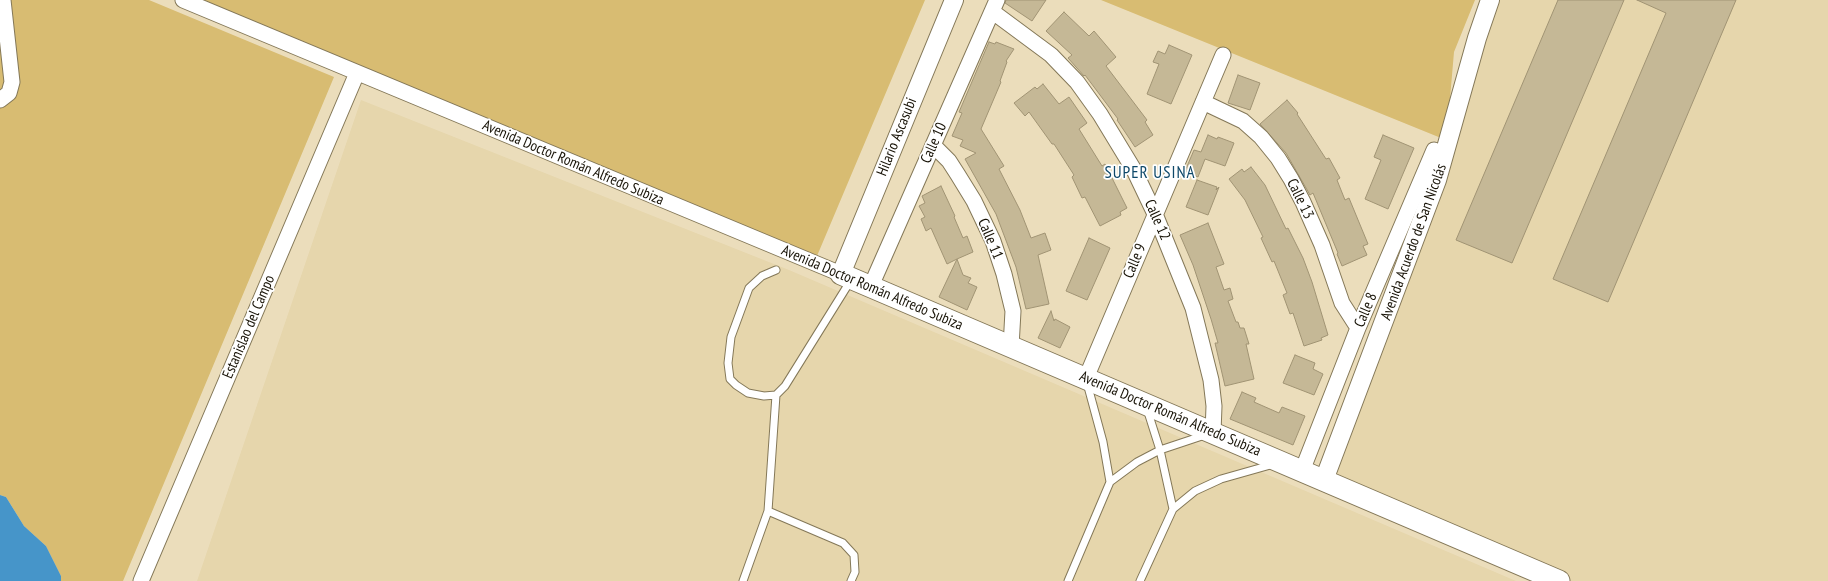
<!DOCTYPE html>
<meta charset="utf-8">
<style>
body{margin:0}
canvas{display:block;background:#ebddbb}
</style>
<canvas width="1828" height="581"></canvas>
<script>
const ctx = document.querySelector('canvas').getContext('2d');
ctx.lineJoin = 'round';
function paint(path, color) { ctx.fillStyle = color; ctx.fill(path, 'evenodd'); }
const poly = rows => new Path2D(rows.map(r => 'M' + r).join(''));
function strokePath(path, color, width, dash) { ctx.strokeStyle = color; ctx.lineWidth = width; ctx.lineCap = dash ? 'butt' : 'round'; ctx.setLineDash(dash || []); ctx.stroke(path); }
function write(font, color, halo, rows, align = 'center') {
  ctx.font = font + ' "PT Sans Narrow",sans-serif'; ctx.lineWidth = 3.5; ctx.setLineDash([]); ctx.textBaseline = 'middle'; ctx.strokeStyle = halo; ctx.fillStyle = color; for (const [text, x, y, turn = 0] of rows) {
    ctx.save(); ctx.translate(x, y); ctx.rotate((+turn || 0) * Math.PI / 180); ctx.textAlign = isNaN(turn) ? turn : align; if (halo) ctx.strokeText(text, 0, 0); ctx.fillText(text, 0, 0); ctx.restore();
  }
}
const built = poly([
 [1490,0,1828,0,1828,581,1559,581,1324,480],
 [361,100,789,270,1516,581,197,581]
]);
const green = poly([
 [0,0,149,0,334,77,123,581,61,581,61,576,46,546,24,526,6,497,0,495],
 [200,0,925,0,817,256],
 [1101,0,1475,0,1454,52,1449,110,1441,138]
]);
const water = poly([
 [0,495,6,497,24,526,46,546,61,576,61,581,0,581]
]);
const building = poly([
 [1006,0,1046,0,1032,21,1005,3,1006,0],
 [1558,0,1624,0,1512,263,1456,240,1558,0],
 [1637,0,1736,0,1608,302,1553,279,1666,13,1637,0],
 [1064,12,1089,36,1094,31,1116,57,1106,66,1147,120,1145,122,1153,135,1135,147,1117,120,1118,119,1085,75,1084,76,1068,58,1072,55,1046,31,1064,12],
 [989,42,995,44,996,42,1014,49,1006,61,1007,62,1000,81,1001,82,981,129,1004,166,999,169,1020,210,1031,238,1045,233,1051,250,1038,255,1049,304,1026,309,1016,267,996,214,965,159,976,153,960,146,963,140,952,136,962,113,959,112,989,42],
 [1169,45,1192,55,1171,104,1147,94,1159,64,1153,62,1158,51,1165,54,1169,45],
 [1238,75,1260,83,1250,110,1228,103,1238,75],
 [1043,84,1059,104,1069,97,1087,123,1079,129,1102,166,1105,164,1127,208,1120,212,1121,215,1100,226,1085,197,1082,198,1072,177,1074,175,1054,144,1052,144,1029,112,1025,116,1014,103,1035,87,1037,89,1043,84],
 [1287,100,1298,113,1297,114,1326,159,1329,158,1340,178,1337,180,1345,200,1349,198,1368,244,1363,246,1367,255,1342,266,1337,254,1338,253,1313,193,1310,195,1286,153,1260,124,1287,100],
 [1208,135,1217,139,1218,137,1234,143,1225,166,1205,159,1198,177,1185,171,1194,150,1201,152,1208,135],
 [1383,135,1414,148,1388,209,1365,199,1381,160,1374,157,1383,135],
 [1251,167,1265,185,1286,229,1288,228,1303,258,1312,282,1328,335,1321,338,1322,340,1304,346,1293,313,1290,314,1283,295,1287,293,1274,261,1272,262,1261,238,1263,237,1245,200,1229,179,1242,169,1244,172,1251,167],
 [1197,180,1217,187,1216,190,1219,187,1208,215,1186,207,1197,180],
 [941,186,955,216,954,217,963,238,967,236,973,252,957,259,963,275,971,278,968,283,977,287,967,310,939,297,957,259,947,264,931,228,926,231,921,219,925,217,919,206,925,203,922,196,941,186],
 [1208,223,1224,264,1216,267,1224,290,1230,288,1233,299,1228,301,1236,322,1238,322,1240,328,1244,328,1249,344,1246,344,1254,379,1225,386,1215,343,1218,343,1211,319,1193,265,1180,235,1208,223],
 [1089,238,1110,248,1087,300,1066,291,1089,238],
 [1051,311,1054,321,1055,319,1070,327,1060,348,1038,338,1051,311],
 [1295,355,1315,363,1313,369,1323,374,1314,395,1283,383,1295,355],
 [1242,392,1256,398,1254,402,1279,413,1282,407,1305,416,1293,445,1230,419,1242,392]
]);
const service = poly([
 [776,270,762,276,749,288,731,337,728,363,730,379,736,385,748,393,764,396,776,395,785,386,851,280],
 [1087,383,1103,442,1110,482,1137,462,1160,450,1205,435],
 [1147,409,1160,450,1173,509],
 [768,511,843,543,854,555,855,572,851,581],
 [743,581,768,511,776,395],
 [1068,581,1110,482],
 [1140,581,1173,509,1195,491,1221,479,1274,464]
]);
const minor = poly([
 [183,0,841,274],
 [993,12,1051,55,1077,82,1100,114,1134,170,1155,214,1193,308,1211,380,1214,406,1213,433],
 [0,100,9,93,12,82,3,0],
 [1203,102,1243,121,1261,137,1278,158,1291,179,1303,202,1322,245,1342,303,1358,328],
 [933,145,949,161,958,175,974,201,993,241,1004,274,1013,311,1011,347],
 [871,286,997,0],
 [1086,378,1223,55],
 [1302,471,1358,328,1434,150],
 [141,581,357,73]
]);
const tertiary = poly([
 [841,274,954,0],
 [1324,480,1437,180,1477,38,1490,0]
]);
const secondary = poly([
 [841,274,1559,581]
]);
const streetNames = [
 ["Hilario Ascasubi",897,137,-68],
 ["Calle 10",934,143,-66],
 ["Avenida Doctor Román Alfredo Subiza",573,163,23],
 ["Calle 13",1300,199,64],
 ["Calle 12",1157,220,66],
 ["Calle 11",990,239,67],
 ["Avenida Acuerdo de San Nicolás",1414,242,-70],
 ["Calle 9",1135,261,-67],
 ["Avenida Doctor Román Alfredo Subiza",872,288,23],
 ["Calle 8",1366,310,-67],
 ["Estanislao del Campo",249,327,-67],
 ["Avenida Doctor Román Alfredo Subiza",1170,414,23]
];
const quarterNames = [
 ["SUPER USINA",1150,173]
];
paint(built, '#e6d6ac');
paint(green, '#d8bc72');
paint(water, '#4695c9');
paint(building, '#c5b896');
strokePath(building, '#a19474', 1);
strokePath(service, '#847858', 9);
strokePath(minor, '#847858', 17);
strokePath(tertiary, '#847858', 20);
strokePath(secondary, '#847858', 23);
strokePath(service, '#fff', 7);
strokePath(minor, '#fff', 15);
strokePath(tertiary, '#fff', 18);
strokePath(secondary, '#fff', 21);
write('15px', '#171206', '#fff', streetNames);
ctx.letterSpacing = '1px';
write('17px', '#0e4869', '#fff', quarterNames);
ctx.letterSpacing = '0px';
</script>
